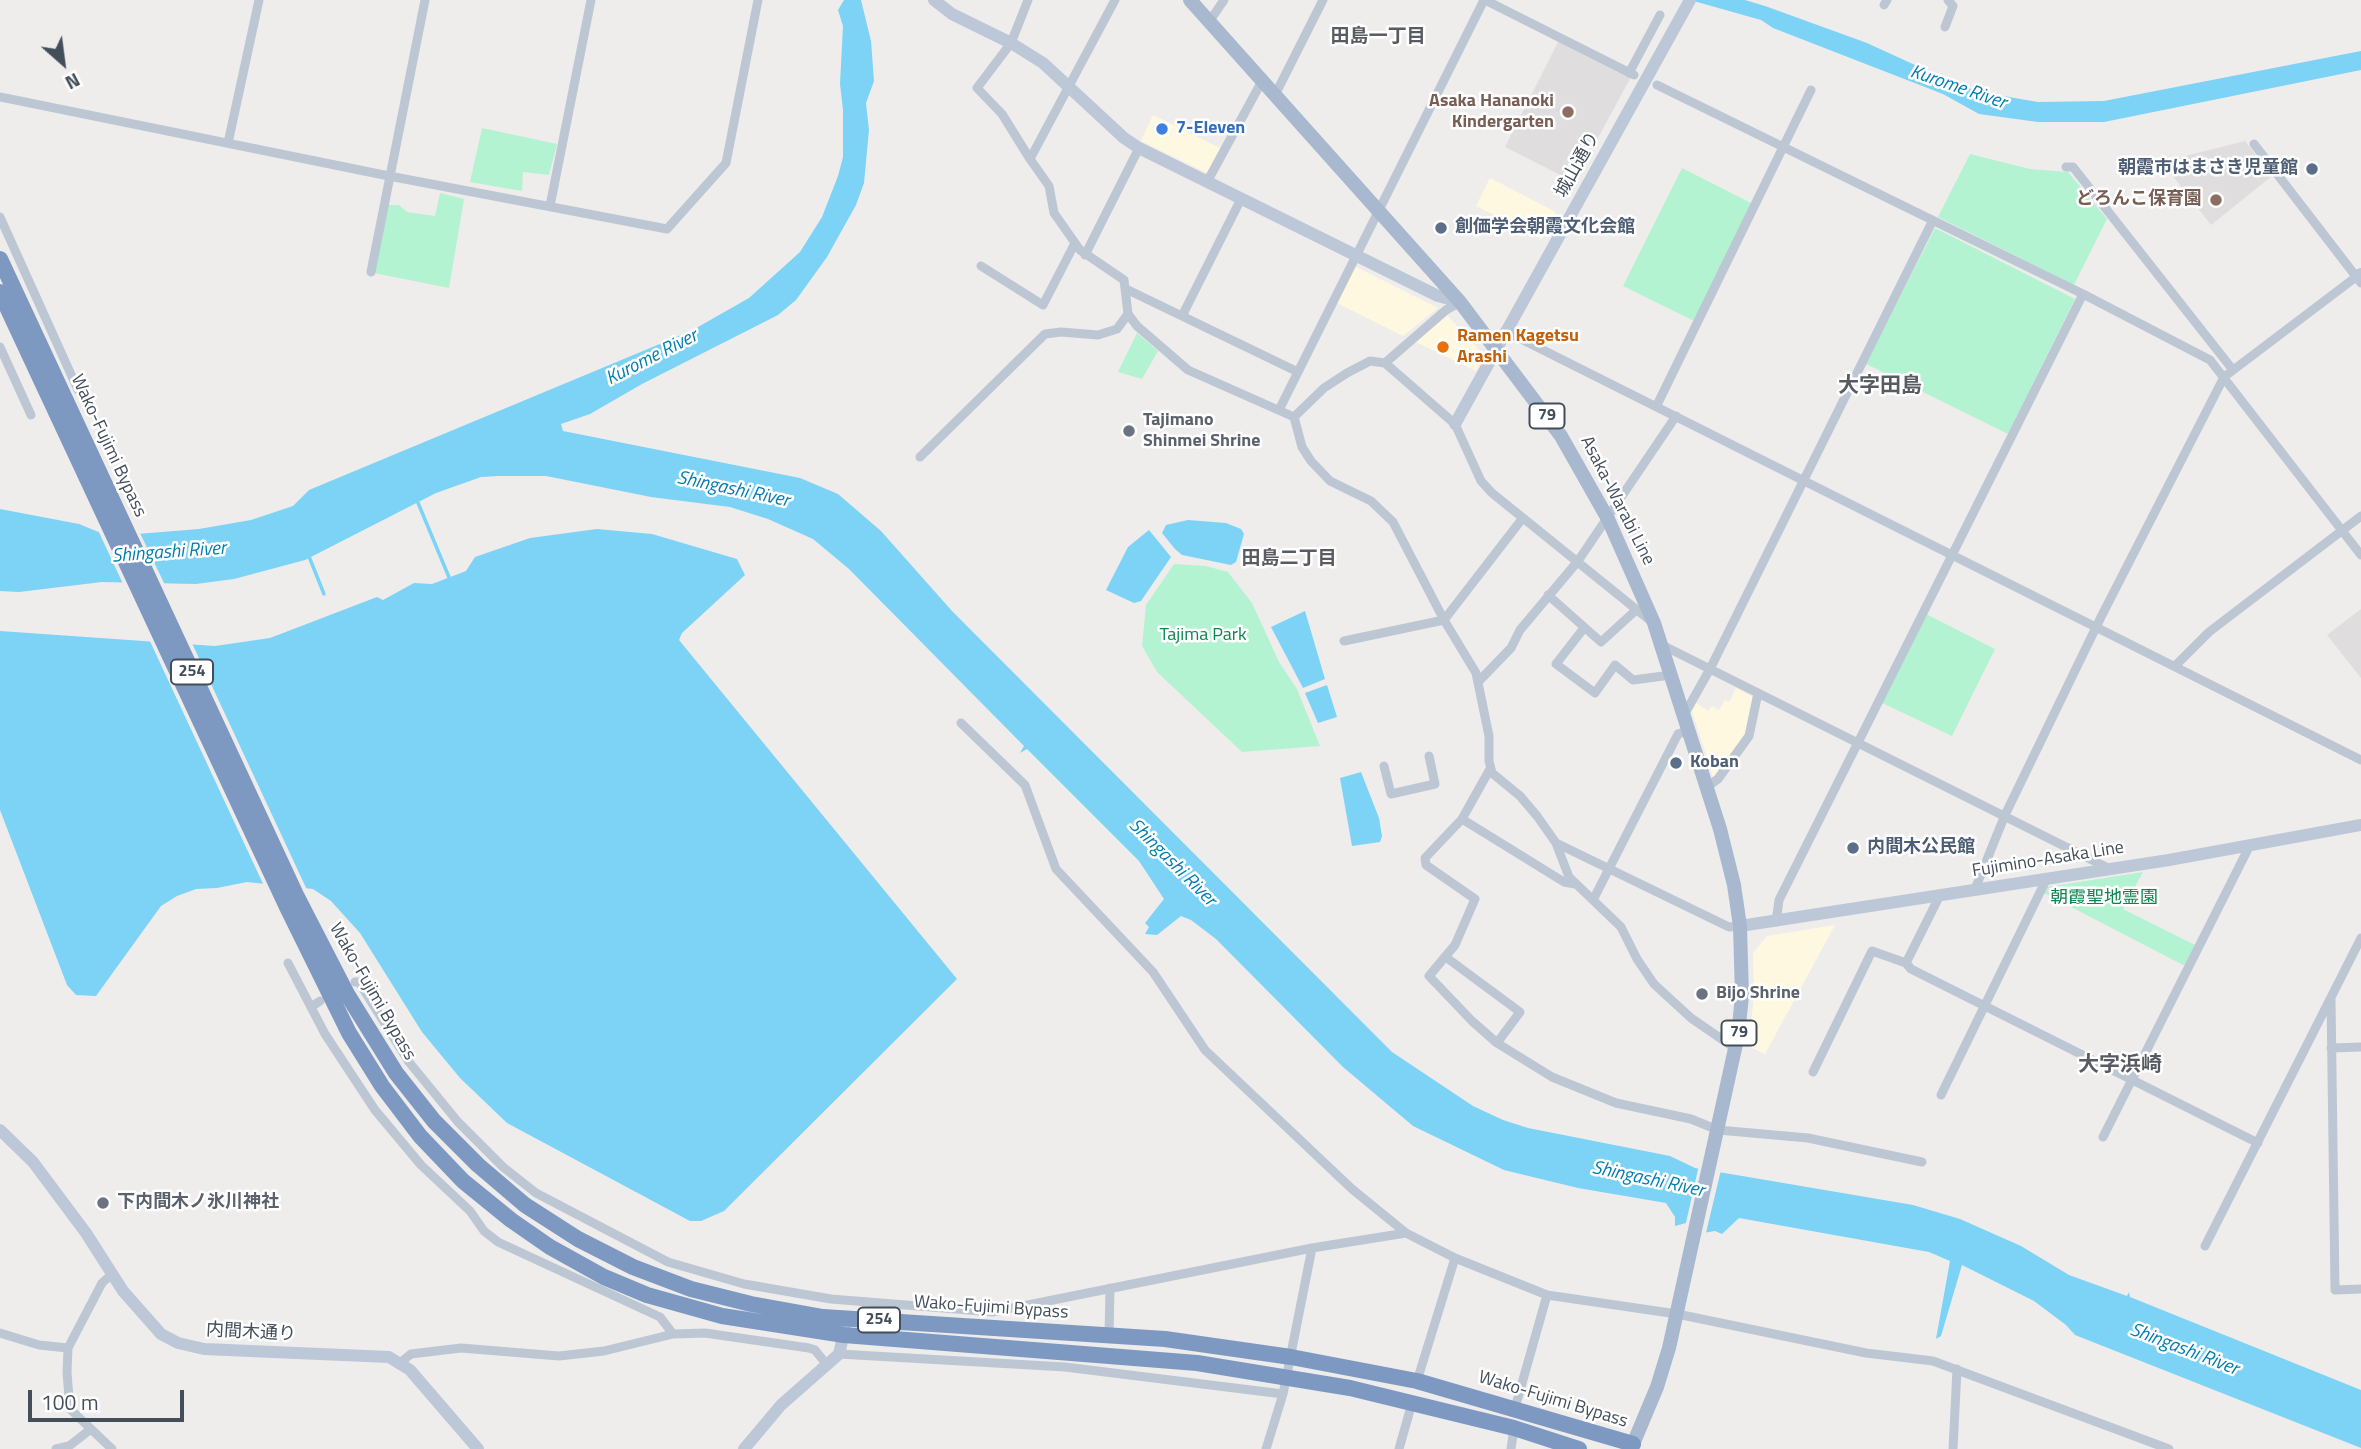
<!DOCTYPE html>
<meta charset="utf-8">
<style>
body{margin:0}
#map{position:relative;width:2361px;height:1449px;overflow:hidden;background:#efecec;font-family:"Titillium Web",sans-serif}
canvas{display:block}
.north{position:absolute;left:28px;top:28px;width:70px;height:70px;-webkit-text-stroke:5px #fff;paint-order:stroke;rotate:152deg;font-size:19px;font-weight:700;line-height:28px;text-align:center;color:#434e5b}
.north::after{content:'';display:block;margin:auto;width:24px;height:32px;background:#434e5b;clip-path:polygon(50% 0,100% 100%,50% 72%,0 100%)}
.scale{position:absolute;left:28px;top:1390px;width:156px;height:32px;box-sizing:border-box;border:4px solid #434e5b;border-top:0;padding-left:9px;font-size:21px;line-height:24px;white-space:nowrap;color:#434e5b;-webkit-text-stroke:5px #fff;paint-order:stroke}
</style>
<div id="map">
<canvas width="2361" height="1449"></canvas>
<div class="north">N</div>
<div class="scale">100 m</div>
</div>
<script>
const ctx = document.querySelector('canvas').getContext('2d');
ctx.lineJoin = 'round';
function paint(path, color) { ctx.fillStyle = color; ctx.fill(path, 'evenodd'); }
const poly = rows => new Path2D(rows.map(r => 'M' + r).join(''));
function strokePath(path, color, width, dash) { ctx.strokeStyle = color; ctx.lineWidth = width; ctx.lineCap = dash ? 'butt' : 'round'; ctx.setLineDash(dash || []); ctx.stroke(path); }
function write(font, color, halo, rows, align = 'center') {
  ctx.font = font + ' "Titillium Web","Noto Sans JP",sans-serif'; ctx.lineWidth = 5; ctx.setLineDash([]); ctx.textBaseline = 'middle'; ctx.strokeStyle = halo; ctx.fillStyle = color; for (const [text, x, y, turn = 0] of rows) {
    ctx.save(); ctx.translate(x, y); ctx.rotate((+turn || 0) * Math.PI / 180); ctx.textAlign = isNaN(turn) ? turn : align; if (halo) ctx.strokeText(text, 0, 0); ctx.fillText(text, 0, 0); ctx.restore();
  }
}
const commercial = poly([
 [1153,115,1222,149,1209,174,1141,141],
 [1490,178,1556,212,1542,239,1476,206],
 [1354,266,1438,308,1403,336,1337,303],
 [1447,315,1484,355,1476,371,1416,342],
 [1736,688,1753,697,1746,735,1713,777,1692,711,1695,702,1708,711,1712,706,1719,710,1725,700,1729,702],
 [1835,925,1765,1054,1748,1046,1754,998,1753,953,1767,936]
]);
const education = poly([
 [1559,40,1631,77,1574,182,1505,147],
 [2245,141,2272,176,2211,225,2162,162],
 [2361,609,2361,678,2327,635]
]);
const green = poly([
 [482,128,557,144,549,175,523,172,522,191,470,182],
 [1970,154,2030,169,2068,172,2107,219,2074,285,1938,217],
 [1682,168,1753,204,1694,321,1623,286],
 [440,193,464,199,449,288,374,273,388,205,399,205,407,212,435,216],
 [1935,228,2075,299,2008,434,1866,364],
 [1137,333,1158,351,1142,379,1118,372],
 [1174,564,1206,566,1228,572,1252,603,1279,662,1297,689,1320,746,1242,752,1157,672,1142,646,1146,605],
 [1926,614,1995,649,1952,736,1882,703],
 [2143,872,2123,909,2195,945,2185,966,2044,893,2047,887]
]);
const water = poly([
 [844,0,861,0,871,41,874,81,866,103,869,130,864,183,856,205,827,257,796,300,778,315,642,384,590,414,561,424,563,431,800,478,838,494,881,531,952,611,1392,1052,1473,1106,1503,1120,1528,1128,1670,1156,1695,1168,1913,1205,1960,1219,2021,1246,2069,1275,2127,1296,2129,1292,2130,1297,2361,1390,2361,1448,2075,1335,2066,1325,2034,1301,1962,1265,1941,1336,1936,1339,1950,1261,1929,1252,1739,1218,1722,1234,1715,1231,1703,1233,1686,1223,1675,1226,1675,1217,1666,1203,1578,1188,1504,1170,1413,1126,1343,1067,1216,939,1191,920,1181,916,1157,935,1145,934,1149,927,1145,923,1164,899,1139,861,1027,749,1020,753,1024,746,849,569,813,539,768,519,730,507,651,497,546,476,499,476,481,477,436,493,305,560,234,579,196,584,102,582,19,592,0,591,0,509,79,524,101,533,137,534,199,529,251,520,293,506,309,490,691,331,749,298,800,252,822,217,838,176,843,157,843,110,840,84,843,26,838,10],
 [1690,0,1745,0,1765,6,1867,43,1952,82,1980,92,2038,102,2104,101,2361,51,2361,70,2104,122,2038,122,1979,114,1943,94,1773,28,1761,20],
 [1188,520,1226,523,1241,529,1244,534,1236,562,1231,565,1182,555,1175,549,1162,533,1166,525],
 [597,529,652,534,737,559,745,575,682,633,679,640,957,979,724,1211,701,1221,690,1221,507,1123,460,1078,422,1032,360,933,331,901,313,889,247,882,217,888,196,889,177,896,161,906,96,996,76,995,67,985,0,810,0,631,215,646,270,638,377,597,383,600,414,583,432,584,466,571,475,557,530,538],
 [1149,530,1171,557,1141,601,1134,603,1106,590,1128,547],
 [1305,611,1325,679,1303,688,1271,627],
 [1327,685,1337,717,1318,723,1305,693],
 [1361,772,1379,818,1382,836,1380,842,1352,846,1340,778]
]);
const pier = poly([
 [97,528,139,531,166,587,124,586],
 [148,637,191,641,308,892,265,888],
 [1699,1165,1721,1170,1705,1237,1685,1227]
]);
const stream = poly([
 [416,498,451,582],
 [308,554,324,594]
]);
const street = poly([
 [1028,0,1011,43,977,88,1002,114,1030,159],
 [1115,0,1030,159,1049,186,1054,213,1080,250,1124,280,1128,314,1137,326,1188,370,1294,417,1302,447,1311,461,1330,481,1371,501,1393,522,1444,620,1476,673,1489,736,1489,761,1492,773,1520,796,1537,816,1556,843,1569,877,1621,927,1637,959,1654,984,1691,1018,1736,1049],
 [1485,0,1634,75],
 [1884,5,1887,0],
 [1209,22,1224,0],
 [1945,27,1953,6,1948,0],
 [1629,73,1660,15],
 [1657,85,2083,294,2210,360,2361,555],
 [1275,95,1323,0],
 [0,97,389,176,667,229,726,163,758,0],
 [228,143,259,0],
 [2254,144,2361,283],
 [2066,167,2073,167,2233,370],
 [1207,182,1262,81],
 [550,206,591,0],
 [0,217,78,390],
 [1085,255,1139,148],
 [981,266,1043,305,1075,243],
 [371,272,425,0],
 [1126,289,1298,372],
 [1182,316,1241,199],
 [1505,331,2361,760],
 [0,347,31,415],
 [1385,363,1446,310,1460,302],
 [1657,405,1811,90],
 [1279,410,1484,0],
 [1294,417,1324,388,1347,373,1370,361,1385,363,1455,424,1481,481,1492,493,1652,622],
 [920,457,1045,334,1061,332,1098,335,1117,329,1128,314],
 [1548,595,1601,642,1635,611],
 [1584,628,1556,664,1595,693,1615,665,1633,680,1671,675],
 [1344,641,1444,620,1522,519],
 [1662,645,2108,868],
 [2175,666,2209,632,2361,516],
 [1479,681,1511,648,1520,630,1578,561,1676,416],
 [1684,715,1710,669,1932,222],
 [961,723,1025,785,1056,869,1153,972,1205,1050,1352,1189,1406,1233,1455,1258,1547,1295,1677,1314,1866,1353,1933,1361,2169,1449],
 [1384,766,1391,794,1435,784,1429,756],
 [1490,769,1462,819,1425,858,1426,865,1475,899,1455,945,1429,976,1472,1021,1497,1043,1552,1077,1616,1103,1691,1119,1718,1130,1808,1138,1922,1162],
 [1707,787,1718,779,1749,736,1758,693],
 [1462,819,1564,882,1575,884],
 [1556,843,1729,927,1740,926],
 [1975,889,2005,815,2101,617,2224,377,2356,277],
 [1593,900,1678,734,1689,730],
 [1776,922,1779,900,2083,294],
 [1447,958,1520,1012,1497,1043],
 [288,963,325,1034,375,1110,421,1165,470,1211,484,1231,498,1242,660,1317,673,1334],
 [1906,963,1911,969,2258,1143],
 [355,982,359,982,409,1062,458,1122,503,1167,536,1193,668,1262,744,1284,831,1299,993,1312,1312,1248,1406,1233],
 [2331,999,2335,1290,2361,1289],
 [311,1007,320,1001],
 [2331,1048,2361,1047],
 [1813,1072,1872,951,1906,963,1940,895],
 [1941,1095,2047,878],
 [2103,1137,2249,847],
 [2205,1246,2361,938],
 [111,1275,102,1283,68,1348,67,1373,70,1409,112,1449],
 [0,1333,39,1345,68,1348],
 [1109,1335,1110,1288],
 [839,1354,1065,1367,1283,1394],
 [401,1362,411,1354,461,1348,559,1356,604,1351,673,1334,705,1333,809,1348,815,1350,827,1365],
 [1417,1381,1455,1258],
 [1515,1408,1547,1295],
 [56,1449,69,1446,91,1429],
 [1266,1449,1283,1394,1312,1248],
 [1399,1449,1412,1403],
 [1511,1449,1514,1428],
 [1953,1449,1957,1369]
]);
const secondary = poly([
 [934,0,952,14,1011,43,1043,63,1124,138,1139,148,1438,296,1460,302],
 [2356,277,2361,274],
 [1455,424,1690,0],
 [1740,926,2169,860,2361,825],
 [0,1130,33,1162,86,1233,123,1291,161,1334,178,1343,204,1349,389,1357,410,1370,478,1449],
 [744,1449,781,1405,839,1354,845,1329]
]);
const primary = poly([
 [1190,0,1460,302,1561,436,1608,519,1654,623,1720,829,1734,885,1740,926,1742,996,1738,1035,1669,1348,1657,1387,1631,1449]
]);
const highway = poly([
 [0,259,296,895,347,994,396,1073,434,1121,478,1165,525,1205,578,1239,633,1267,691,1289,751,1304,823,1317,1165,1339,1291,1357,1417,1381,1633,1444],
 [0,292,287,907,349,1033,382,1086,420,1136,463,1181,511,1220,550,1247,604,1277,647,1295,722,1316,844,1335,1197,1363,1350,1388,1514,1428,1579,1449]
]);
const markers = [
 [1568,112,7,"#8d6e63"],
 [1162,129,7,"#3f7fe0"],
 [2312,169,7,"#5c6f8a"],
 [2216,200,7,"#8d6e63"],
 [1441,228,7,"#5c6f8a"],
 [1443,347,7,"#e8710a"],
 [1129,431,7,"#6b7280"],
 [1676,763,7,"#5c6f8a"],
 [1853,848,7,"#5c6f8a"],
 [1702,994,7,"#6b7280"],
 [103,1203,7,"#6b7280"]
];
const shields = [
 [1547,416,35],
 [192,672,42],
 [1739,1033,35],
 [879,1320,42]
];
const shieldNames = [
 ["79",1547,416],
 ["254",192,672],
 ["79",1739,1033],
 ["254",879,1320]
];
const educationNames = [
 ["Asaka Hananoki",1554,102],
 ["Kindergarten",1554,123],
 ["どろんこ保育園",2202,200]
];
const shopNames = [
 ["7-Eleven",1176,129]
];
const streetNames = [
 ["城山通り",1578,165,-61],
 ["Wako-Fujimi Bypass",108,446,65],
 ["Asaka-Warabi Line",1617,501,63],
 ["Fujimino-Asaka Line",2048,860,-9],
 ["Wako-Fujimi Bypass",372,992,60],
 ["Wako-Fujimi Bypass",991,1308,4],
 ["内間木通り",251,1333,3],
 ["Wako-Fujimi Bypass",1553,1400,17]
];
const serviceNames = [
 ["朝霞市はまさき児童館",2298,169,"right"],
 ["創価学会朝霞文化会館",1455,228],
 ["Koban",1690,763],
 ["内間木公民館",1867,848]
];
const foodNames = [
 ["Ramen Kagetsu",1457,337],
 ["Arashi",1457,358]
];
const worshipNames = [
 ["Tajimano",1143,421],
 ["Shinmei Shrine",1143,442],
 ["Bijo Shrine",1716,994],
 ["下内間木ノ氷川神社",117,1203]
];
const parkNames = [
 ["Tajima Park",1203,636],
 ["朝霞聖地霊園",2104,899]
];
const neighbourhoodNames = [
 ["田島一丁目",1378,37],
 ["田島二丁目",1289,559]
];
const waterNames = [
 ["Kurome River",1958,88,19],
 ["Kurome River",652,358,-27],
 ["Shingashi River",733,490,12],
 ["Shingashi River",169,553,-4],
 ["Shingashi River",1172,863,45],
 ["Shingashi River",1648,1180,12],
 ["Shingashi River",2184,1350,21]
];
const quarterNames = [
 ["大字田島",1880,387],
 ["大字浜崎",2120,1066]
];
paint(commercial, '#fef8e1');
paint(education, '#e0ddde');
paint(green, '#b4f3d1');
paint(water, '#7cd3f5');
paint(pier, '#efecec');
strokePath(stream, '#7cd3f5', 3.5);
strokePath(street, '#bdc7d4', 9);
strokePath(secondary, '#bcc7d8', 12);
strokePath(primary, '#a8b9cf', 14);
strokePath(highway, '#7e99c1', 16);
for (const [x, y, r, color] of markers) { const dot = new Path2D(); dot.arc(x, y, r, 0, 2 * Math.PI); ctx.fillStyle = color; ctx.fill(dot); strokePath(dot, '#fff', 2.5); }
for (const [x, y, w] of shields) { const box = new Path2D(); box.roundRect(x - w / 2, y - 12.5, w, 25, 5); ctx.fillStyle = '#fff'; ctx.fill(box); strokePath(box, '#434e5b', 2); }
write('bold 16px', '#434e5b', null, shieldNames);
write('bold 18px', '#785e54', '#fff', educationNames, 'right');
write('bold 18px', '#366cbe', '#fff', shopNames, 'left');
write('18px', '#434e5b', '#fff', streetNames);
write('bold 18px', '#4e5e75', '#fff', serviceNames, 'left');
write('bold 18px', '#c56008', '#fff', foodNames, 'left');
write('bold 18px', '#5b616d', '#fff', worshipNames, 'left');
write('18px', '#0c8451', '#fff', parkNames);
write('bold 19px', '#585c62', '#fff', neighbourhoodNames);
write('italic 19px', '#007eb1', '#fff', waterNames);
write('bold 21px', '#585c62', '#fff', quarterNames);
</script>
